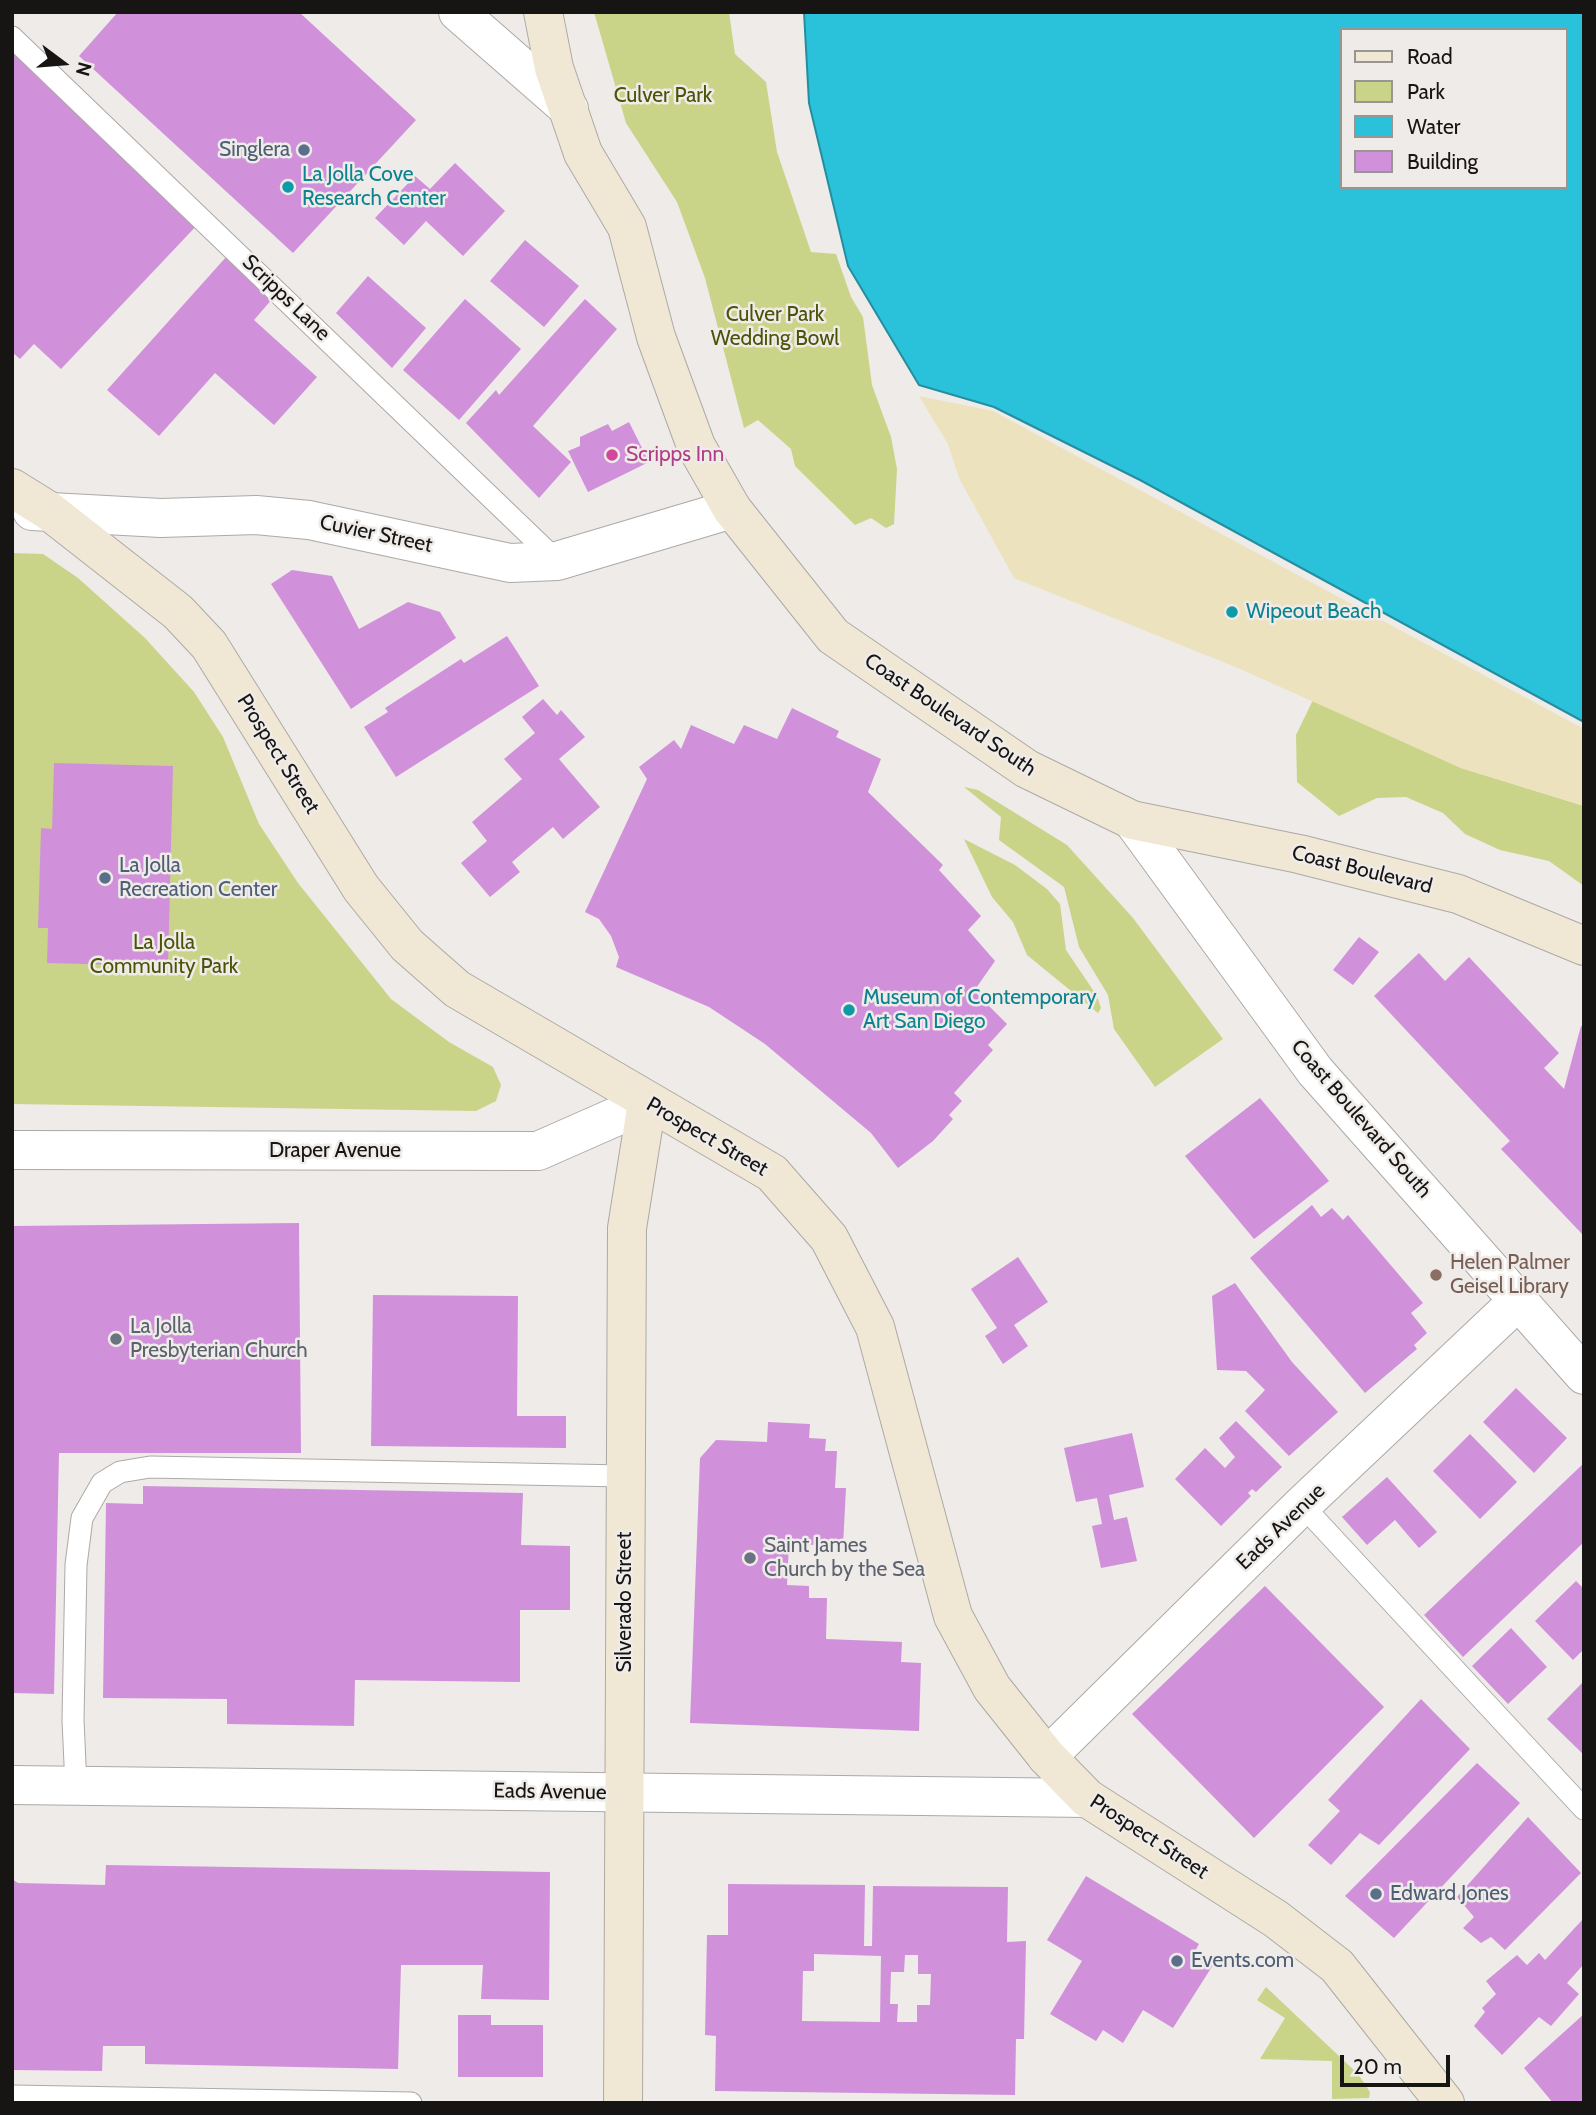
<!DOCTYPE html>
<style>
body{margin:0}
#map{position:relative;width:1596px;height:2115px;overflow:hidden;background:#eeebe8;font-family:Cabin,sans-serif}
canvas{display:block}
.frame{position:absolute;inset:0;border:14px solid #161514;pointer-events:none}
.legend{position:absolute;left:1340px;top:28px;width:228px;height:161px;box-sizing:border-box;background:#eeebe8;border:2px solid #989593;margin:0;padding:9px 12px;list-style:none;font-size:21px;color:#161514}
.legend li{display:flex;align-items:center;gap:14px;height:35px}
.legend b{width:35px;border:2px solid #989593}
.north{position:absolute;left:28px;top:28px;width:70px;height:70px;-webkit-text-stroke:5px #eeebe8;paint-order:stroke;rotate:106deg;font-size:19px;font-weight:700;line-height:28px;text-align:center;color:#161514}
.north::after{content:'';display:block;margin:auto;width:24px;height:32px;background:#161514;clip-path:polygon(50% 0,100% 100%,50% 72%,0 100%)}
.scale{position:absolute;left:1340px;top:2055px;width:110px;height:32px;box-sizing:border-box;border:4px solid #161514;border-top:0;padding-left:9px;font-size:21px;line-height:24px;white-space:nowrap;color:#161514;-webkit-text-stroke:5px #eeebe8;paint-order:stroke}
</style>
<div id="map">
<canvas width="1596" height="2115"></canvas>
<div class="frame"></div>
<ul class="legend">
<li><b style="height:9px;background:#f0e8d4"></b>Road</li>
<li><b style="height:19px;background:#c9d489"></b>Park</li>
<li><b style="height:19px;background:#2ac2db"></b>Water</li>
<li><b style="height:19px;background:#d091da"></b>Building</li>
</ul>
<div class="north">N</div>
<div class="scale">20 m</div>
</div>
<script>
const ctx = document.querySelector('canvas').getContext('2d');
ctx.lineJoin = 'round';
function paint(path, color) { ctx.fillStyle = color; ctx.fill(path, 'evenodd'); }
const poly = rows => new Path2D(rows.map(r => 'M' + r).join(''));
function strokePath(path, color, width, dash) { ctx.strokeStyle = color; ctx.lineWidth = width; ctx.lineCap = dash ? 'butt' : 'round'; ctx.setLineDash(dash || []); ctx.stroke(path); }
function write(font, color, halo, rows, align = 'center') {
  ctx.font = font + ' Cabin,sans-serif'; ctx.lineWidth = 5; ctx.setLineDash([]); ctx.textBaseline = 'middle'; ctx.strokeStyle = halo; ctx.fillStyle = color; for (const [text, x, y, turn = 0] of rows) {
    ctx.save(); ctx.translate(x, y); ctx.rotate((+turn || 0) * Math.PI / 180); ctx.textAlign = isNaN(turn) ? turn : align; if (halo) ctx.strokeText(text, 0, 0); ctx.fillText(text, 0, 0); ctx.restore();
  }
}
const green = poly([
 [594,12,729,12,735,54,766,82,777,152,811,252,836,254,851,297,863,317,872,385,891,437,897,469,894,524,886,528,871,518,855,525,795,466,791,449,758,420,744,428,705,278,677,202,626,123],
 [12,553,43,554,78,578,145,638,194,692,223,737,259,824,298,883,391,999,449,1042,493,1067,501,1085,496,1101,476,1111,12,1104],
 [1313,700,1461,768,1584,806,1584,886,1549,861,1500,850,1465,834,1443,813,1406,797,1377,798,1339,816,1297,782,1296,735],
 [964,787,978,790,1067,845,1133,918,1223,1039,1155,1087,1114,1029,1108,995,1079,947,1064,887,999,840,1001,817],
 [964,839,1015,865,1047,889,1060,904,1066,950,1097,996,1101,1008,1098,1013,1027,955,1013,922,992,897],
 [1266,1987,1358,2074,1370,2092,1369,2098,1332,2099,1332,2061,1260,2059,1285,2018,1257,2000]
]);
const sand = poly([
 [919,396,993,411,1584,729,1584,806,1461,768,1238,668,1014,578,959,478,948,444]
]);
const water = poly([
 [804,12,1584,12,1584,722,1140,480,994,407,919,385,848,266,809,103,804,12],
 [1342,30,1566,30,1566,187,1342,187,1342,30]
]);
const building = poly([
 [118,12,299,12,416,120,293,253,79,56],
 [12,42,200,222,61,369,34,344,20,359,12,352],
 [455,163,505,211,463,256,426,221,404,245,375,218,415,176,430,189],
 [525,240,579,286,544,327,490,281],
 [227,256,273,298,254,320,317,377,274,425,215,373,159,436,107,390],
 [368,276,426,328,392,368,336,313],
 [465,299,521,349,459,420,403,370],
 [585,299,617,329,533,426,571,462,539,498,466,423,496,390,499,395],
 [629,422,649,462,588,492,568,451,580,446,580,437,608,424,612,431],
 [292,570,332,576,359,629,408,602,440,612,456,638,351,709,271,584],
 [507,636,539,686,396,777,364,727,388,712,385,708,461,659,464,663],
 [543,699,557,715,561,710,585,737,559,759,600,807,563,839,553,827,512,862,520,872,490,897,461,863,487,841,472,822,522,779,504,759,535,733,522,717],
 [792,708,839,731,836,737,881,759,868,792,943,865,939,870,981,916,968,930,995,961,974,991,1007,1024,988,1045,993,1050,954,1093,962,1101,949,1115,953,1119,933,1141,898,1168,871,1133,765,1044,709,1007,616,967,619,957,611,936,599,919,585,912,647,779,639,767,674,740,681,749,691,725,734,744,744,725,777,739],
 [54,763,173,766,168,966,47,963,48,928,38,928,41,828,52,829],
 [1359,937,1379,952,1353,985,1333,970],
 [1419,953,1445,981,1469,957,1559,1053,1544,1068,1564,1089,1581,1026,1584,1027,1584,1236,1501,1149,1510,1141,1374,996],
 [1260,1098,1329,1181,1254,1239,1185,1156],
 [1312,1205,1321,1217,1332,1208,1343,1220,1348,1215,1423,1303,1411,1313,1427,1333,1414,1345,1417,1349,1365,1393,1250,1258],
 [299,1223,301,1453,59,1453,54,1694,12,1693,12,1226],
 [1018,1257,1048,1302,1014,1325,1028,1346,1003,1364,985,1336,997,1328,971,1289],
 [1235,1283,1292,1362,1338,1412,1289,1456,1245,1411,1265,1390,1246,1371,1217,1370,1212,1296],
 [373,1295,518,1296,517,1416,566,1416,566,1448,371,1446],
 [1516,1388,1567,1438,1534,1473,1483,1422],
 [1236,1421,1282,1467,1256,1492,1252,1489,1248,1493,1251,1496,1221,1526,1175,1479,1205,1448,1225,1468,1235,1457,1219,1438],
 [768,1422,810,1424,809,1438,826,1439,825,1451,837,1451,835,1488,846,1488,843,1546,789,1544,787,1585,809,1586,809,1598,827,1598,826,1639,902,1642,901,1662,921,1663,919,1731,690,1723,700,1458,716,1440,767,1442],
 [1132,1433,1144,1487,1109,1495,1114,1520,1127,1517,1137,1561,1101,1568,1092,1526,1102,1524,1097,1498,1076,1502,1064,1448],
 [1470,1434,1517,1482,1480,1519,1433,1471],
 [1584,1463,1584,1542,1463,1657,1424,1615],
 [1387,1477,1437,1532,1419,1548,1395,1520,1367,1545,1342,1517],
 [143,1486,523,1493,521,1545,570,1546,570,1610,520,1610,520,1682,355,1680,354,1726,227,1724,227,1699,103,1698,106,1503,143,1504],
 [1576,1581,1584,1589,1584,1649,1573,1660,1535,1621],
 [1265,1586,1384,1707,1254,1838,1132,1714],
 [1511,1628,1547,1667,1508,1704,1472,1666],
 [1584,1681,1584,1755,1547,1719],
 [1421,1699,1470,1749,1379,1845,1360,1833,1331,1865,1308,1845,1340,1811,1328,1800],
 [1477,1763,1520,1803,1394,1938,1345,1896],
 [1528,1817,1581,1873,1505,1950,1491,1937,1481,1943,1463,1928,1474,1917,1457,1897],
 [106,1865,550,1872,549,2000,481,1999,483,1965,401,1965,398,2069,145,2064,145,2046,103,2046,102,2071,12,2070,12,1879,18,1883,105,1885],
 [1086,1876,1199,1944,1194,1953,1213,1965,1173,2028,1143,2010,1123,2043,1103,2030,1096,2041,1050,2014,1082,1961,1047,1940],
 [728,1884,865,1885,864,1946,872,1946,873,1886,1008,1887,1007,1942,1026,1941,1024,2039,1016,2039,1015,2095,715,2091,716,2036,705,2035,707,1935,728,1935],
 [814,1954,881,1956,880,2022,802,2021,803,1971,814,1971],
 [905,1955,918,1955,918,1974,931,1974,930,2005,917,2005,917,2022,897,2022,898,2004,890,2004,891,1972,904,1972],
 [1584,1918,1584,1964,1567,1983,1579,1994,1551,2026,1539,2017,1502,2055,1474,2026,1485,2012,1482,2008,1496,1994,1486,1981,1517,1955,1527,1965,1539,1953,1545,1960],
 [1584,2014,1584,2103,1553,2103,1524,2068],
 [458,2015,491,2015,491,2025,543,2025,543,2077,458,2077]
]);
const lane = poly([
 [12,37,557,561],
 [1302,1505,1584,1809],
 [76,1786,73,1720,76,1565,82,1518,102,1483,120,1472,150,1467,625,1476],
 [12,2096,411,2103]
]);
const street = poly([
 [458,12,569,109],
 [32,511,161,518,256,515,309,520,510,563,557,561,732,509],
 [1132,820,1315,1071,1584,1375],
 [12,1150,538,1151,647,1103],
 [1047,1757,1302,1505,1519,1300],
 [12,1785,1087,1798]
]);
const secondary = poly([
 [543,12,554,68,583,153,627,227,656,337,696,446,732,509,833,636,1027,769,1132,820,1299,854,1458,894,1584,946],
 [12,488,49,511,178,612,209,645,361,888,407,945,457,989,772,1173,829,1238,875,1327,953,1616,992,1688,1047,1757,1087,1798,1276,1919,1337,1966,1445,2103],
 [623,2103,627,1228,647,1103]
]);
const markers = [
 [304,150,7,"#5c6f8a"],
 [288,187,7,"#0f9aa8"],
 [612,455,7,"#d1479c"],
 [1232,612,7,"#0f9aa8"],
 [105,878,7,"#5c6f8a"],
 [849,1010,7,"#0f9aa8"],
 [1436,1275,7,"#8d6e63"],
 [116,1339,7,"#6b7280"],
 [750,1558,7,"#6b7280"],
 [1376,1894,7,"#5c6f8a"],
 [1177,1961,7,"#5c6f8a"]
];
const parkNames = [
 ["Culver Park",663,96],
 ["Culver Park",775,315],
 ["Wedding Bowl",775,339],
 ["La Jolla",164,943],
 ["Community Park",164,967]
];
const serviceNames = [
 ["Singlera",290,150,"right"],
 ["La Jolla",119,866],
 ["Recreation Center",119,890],
 ["Edward Jones",1390,1894],
 ["Events.com",1191,1961]
];
const cultureNames = [
 ["La Jolla Cove",302,175],
 ["Research Center",302,199],
 ["Wipeout Beach",1246,612],
 ["Museum of Contemporary",863,998],
 ["Art San Diego",863,1022]
];
const streetNames = [
 ["Scripps Lane",286,298,44],
 ["Cuvier Street",376,534,12],
 ["Coast Boulevard South",950,715,34],
 ["Prospect Street",278,754,58],
 ["Coast Boulevard",1362,870,14],
 ["Coast Boulevard South",1361,1119,49],
 ["Prospect Street",707,1137,30],
 ["Draper Avenue",335,1151],
 ["Eads Avenue",1281,1527,-44],
 ["Silverado Street",625,1602,-90],
 ["Eads Avenue",550,1792,1],
 ["Prospect Street",1149,1837,33]
];
const hotelNames = [
 ["Scripps Inn",626,455]
];
const educationNames = [
 ["Helen Palmer",1450,1263],
 ["Geisel Library",1450,1287]
];
const worshipNames = [
 ["La Jolla",130,1327],
 ["Presbyterian Church",130,1351],
 ["Saint James",764,1546],
 ["Church by the Sea",764,1570]
];
paint(green, '#c9d489');
paint(sand, '#ece2bd');
paint(water, '#2ac2db');
strokePath(water, '#248e9f', 2);
paint(building, '#d091da');
strokePath(lane, '#aca9a6', 23);
strokePath(street, '#aca9a6', 40);
strokePath(secondary, '#aca9a6', 40);
strokePath(lane, '#fff', 21);
strokePath(street, '#fff', 38);
strokePath(secondary, '#f0e8d4', 38);
for (const [x, y, r, color] of markers) { const dot = new Path2D(); dot.arc(x, y, r, 0, 2 * Math.PI); ctx.fillStyle = color; ctx.fill(dot); strokePath(dot, '#eeebe8', 2.5); }
write('21px', '#4b5307', '#eeebe8', parkNames);
write('21px', '#4e5e75', '#eeebe8', serviceNames, 'left');
write('21px', '#0d838f', '#eeebe8', cultureNames, 'left');
write('21px', '#161514', '#eeebe8', streetNames);
write('21px', '#b23c85', '#eeebe8', hotelNames, 'left');
write('21px', '#785e54', '#eeebe8', educationNames, 'left');
write('21px', '#5b616d', '#eeebe8', worshipNames, 'left');
</script>
